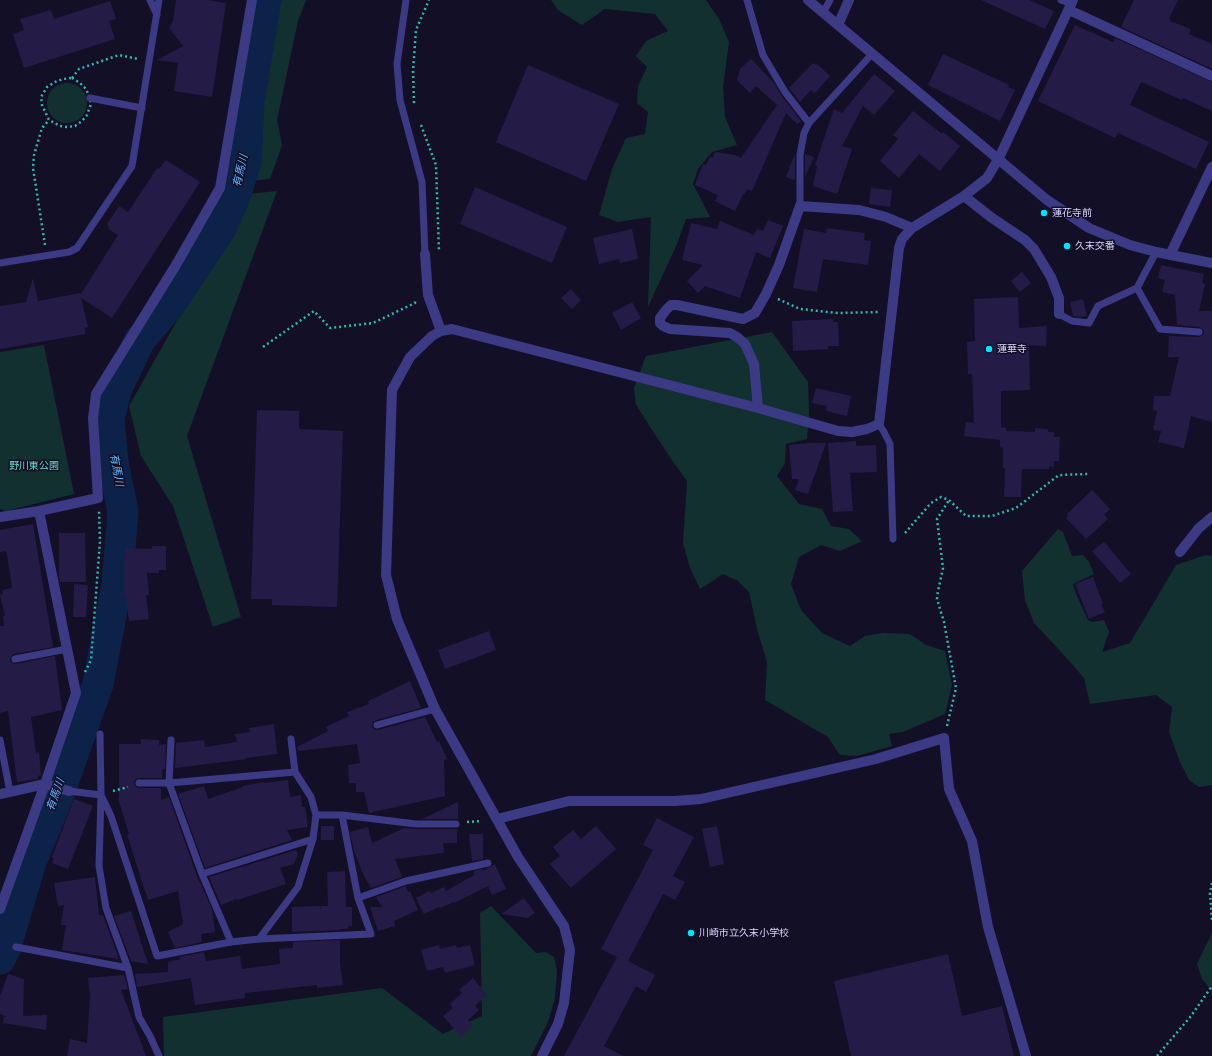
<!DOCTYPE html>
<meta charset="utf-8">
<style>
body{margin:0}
canvas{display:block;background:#130f26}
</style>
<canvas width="1212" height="1056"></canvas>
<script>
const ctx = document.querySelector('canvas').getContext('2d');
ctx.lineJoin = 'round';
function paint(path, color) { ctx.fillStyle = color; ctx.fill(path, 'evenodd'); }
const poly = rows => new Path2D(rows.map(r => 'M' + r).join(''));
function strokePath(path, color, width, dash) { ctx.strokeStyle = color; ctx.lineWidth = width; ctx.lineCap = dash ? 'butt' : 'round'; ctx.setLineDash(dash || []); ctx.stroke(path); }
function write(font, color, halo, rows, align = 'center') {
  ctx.font = font + ' "DejaVu Sans","Noto Sans JP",sans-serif'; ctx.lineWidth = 3; ctx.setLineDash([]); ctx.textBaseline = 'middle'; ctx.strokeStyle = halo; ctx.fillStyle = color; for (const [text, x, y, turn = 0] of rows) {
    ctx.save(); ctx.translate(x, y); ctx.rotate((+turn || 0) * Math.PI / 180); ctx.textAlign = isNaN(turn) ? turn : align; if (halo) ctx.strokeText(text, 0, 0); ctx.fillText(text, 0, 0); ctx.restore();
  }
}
const green = poly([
 [275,0,306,0,298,21,277,120,282,145,270,179,248,181],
 [551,0,706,0,719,19,729,42,723,87,725,117,737,145,712,152,698,169,693,184,710,217,686,219,677,244,648,307,651,217,618,222,599,215,612,169,626,138,645,134,648,112,637,103,638,86,647,67,636,56,646,41,668,31,655,14,605,9,582,25,558,10],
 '47 103a20 20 0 1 1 40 0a20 20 0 1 1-40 0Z',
 [277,191,187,436,241,617,213,627,173,506,141,456,129,406,248,194],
 [772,332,808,382,809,412,807,439,786,444,785,463,777,476,799,504,822,509,831,526,849,529,862,541,840,551,821,545,799,557,791,584,801,610,822,633,850,646,865,636,883,633,910,634,926,645,945,651,952,685,945,714,903,732,889,734,892,746,857,756,840,755,828,737,765,700,767,662,757,629,749,592,738,581,723,574,700,589,690,568,683,543,687,481,671,459,636,405,634,388,646,356],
 [44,345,74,494,6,511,0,509,0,352],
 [1058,529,1063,532,1072,556,1083,555,1089,562,1094,574,1073,584,1076,594,1088,620,1092,622,1104,620,1109,632,1102,652,1130,643,1176,565,1206,555,1212,556,1212,785,1199,787,1189,780,1180,762,1169,732,1172,707,1156,695,1090,704,1084,678,1064,655,1034,623,1025,600,1022,571],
 [491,906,536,953,546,952,554,957,557,970,555,998,548,1022,531,1056,164,1056,163,1017,382,988,443,1034,482,1016,480,913],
 [1212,933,1212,991,1202,979,1197,964]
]);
const river = poly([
 [0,959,5,949,31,862,57,799,98,684,117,584,123,512,113,462,109,419,116,390,140,340,169,306,221,228,235,196,246,162,249,102,266,0]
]);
const building = poly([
 [176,0,207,0,226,3,212,97,174,91,178,63,157,60,183,46,169,28,173,21],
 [981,0,1029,0,1054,11,1045,29],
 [1134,0,1178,0,1169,19,1171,19,1170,21,1191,29,1189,34,1212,44,1212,69,1121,27],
 [110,1,116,19,109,21,115,39,24,68,13,34,24,30,20,19,51,10,54,19],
 [1075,25,1113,42,1115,38,1212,82,1212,111,1183,98,1182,100,1141,82,1130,105,1209,142,1196,169,1118,133,1115,138,1038,101],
 [943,54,1009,85,1008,87,1015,90,1000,121,928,85],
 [751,59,775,84,781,95,801,121,797,124,786,113,752,191,747,189,744,195,743,194,735,211,715,201,718,195,695,185,703,164,706,165,710,157,713,158,715,152,735,155,741,158,777,105,756,86,750,93,737,80,740,69],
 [813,63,816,65,817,64,830,76,815,93,811,90,800,102,789,88],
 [528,65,619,104,586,181,496,142],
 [874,74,895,91,874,115,863,106,842,146,852,149,837,194,813,186,817,166,815,165,834,109,842,113],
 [913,111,942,134,943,132,960,146,940,171,919,154,899,178,880,161,898,139,893,135],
 [795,153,795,180,786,177],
 [805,154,814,157,805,177],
 [166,160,200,182,112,318,81,298,88,327,85,328,85,334,0,349,0,306,26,302,33,278,38,301,80,293,81,294,118,235,110,230,107,224,119,206,128,212,157,168,159,169],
 [475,187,567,227,552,263,460,224],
 [871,188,892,190,890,207,869,204],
 [768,220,783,226,770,258,756,252,740,298,705,286,698,293,687,281,703,265,682,260,691,223,717,229,720,221,754,235,757,229,763,231],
 [827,228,865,233,864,240,871,241,868,265,823,259,817,292,793,288,804,229,826,233],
 [632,229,638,259,620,263,619,259,599,264,593,238],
 [1161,265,1204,274,1202,283,1205,284,1199,311,1212,311,1212,422,1191,416,1184,448,1158,442,1161,431,1153,430,1157,411,1153,410,1154,396,1170,396,1179,357,1168,357,1169,336,1199,337,1203,335,1204,332,1203,330,1200,327,1177,325,1175,295,1162,292,1165,280,1158,278],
 [1022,272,1031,283,1020,292,1011,281],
 [571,289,581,300,572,309,561,298],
 [1018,297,1019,328,1047,326,1046,346,1029,345,1030,390,1001,391,1001,427,1006,428,1006,431,1035,432,1035,428,1048,429,1048,432,1054,432,1054,437,1060,437,1059,461,1054,461,1054,467,1049,466,1049,469,1022,469,1021,497,1004,497,1005,468,1003,468,1003,448,1000,447,1000,440,964,436,966,422,974,423,972,374,968,374,967,342,975,341,974,299],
 [1083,299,1087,316,1080,317,1073,316,1070,302],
 [632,302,641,318,621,330,612,313],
 [833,319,833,322,838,322,839,346,828,346,828,349,793,351,792,321],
 [816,388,851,396,847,416,826,411,827,406,812,403],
 [257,410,299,411,299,429,343,431,337,607,272,605,272,599,251,599],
 [856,441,856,446,876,445,877,472,850,473,853,511,833,512,828,443],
 [810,443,826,443,808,494,795,490,799,479,792,479,789,445],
 [1092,490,1110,509,1104,515,1108,519,1086,539,1066,518,1068,516,1067,514],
 [33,524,53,647,14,654,11,656,10,660,12,663,16,664,55,656,62,710,31,717,36,753,39,752,41,775,38,776,38,779,17,782,8,711,0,713,0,626,4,626,3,616,5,616,0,595,3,594,3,590,12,588,7,554,5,551,0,552,0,530],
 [59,533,85,533,86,582,60,582,59,576],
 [1104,542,1131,574,1120,583,1092,551],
 [152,546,166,546,166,570,159,570,159,573,147,573,149,595,146,595,149,619,129,621,126,597,124,598,125,548,152,549],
 [1093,577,1103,604,1101,604,1105,612,1089,619,1075,584],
 [74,584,88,585,86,617,73,617],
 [489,631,496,650,445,669,438,650],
 [410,681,421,708,376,720,372,723,372,727,375,730,378,730,425,717,437,742,439,741,447,759,444,760,445,796,369,813,364,792,356,792,356,783,349,783,348,765,360,763,357,744,298,751,297,747,328,731,326,727,349,716,347,712,369,704,368,701],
 [274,724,277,754,246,758,246,759,224,762,175,768,176,743,204,740,205,747,237,742,235,734,250,732,249,728],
 [141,739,159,740,159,745,166,744,165,769,162,769,162,778,139,778,135,780,134,783,136,787,139,788,161,788,161,800,169,797,197,876,212,909,215,932,201,934,202,942,175,948,168,932,183,924,178,891,148,900,127,835,129,834,118,798,119,797,119,744,141,744],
 [288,780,290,797,301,795,302,807,305,807,308,827,287,830,292,840,205,868,178,794,204,786,208,799,243,787,243,786,264,782,265,783],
 [74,799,93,806,68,869,52,863,54,858,52,857],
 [458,802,458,819,422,819],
 [657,818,694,837,673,876,685,882,675,900,663,894,628,961,655,975,646,992,636,986,604,1046,623,1056,564,1056,617,957,601,949,653,850,643,845],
 [321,826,334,826,334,840,321,840],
 [596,826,616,849,571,888,550,864,560,856,553,847,573,830,581,839],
 [717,826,724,864,710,867,702,829],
 [368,827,372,843,404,828,416,829,457,829,457,843,443,843,444,853,395,859,402,877,371,888,363,874,354,851,350,832],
 [469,834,483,834,483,859,472,861],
 [296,850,298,854,294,864,280,868,286,884,237,900,236,899,221,905,209,877],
 [495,864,506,889,492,895,488,886,454,903,454,902,440,908,439,907,424,914,416,898,429,891,431,893,444,887,446,891,476,874,474,875,474,871,483,869,483,871],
 [345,871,346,907,352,907,352,926,348,926,348,929,340,929,340,930,292,932,292,907,320,906,321,910,321,906,328,906,327,872],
 [95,877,99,915,103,915,119,959,62,950,66,925,61,925,64,905,58,906,54,883],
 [406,886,408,892,410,891,418,910,394,921,395,926,378,931,370,907,382,907,376,897],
 [524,898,535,913,528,918,501,914],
 [131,911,148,964,131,961,114,916],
 [340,940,340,963,343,985,317,988,317,985,245,993,245,998,195,1005,191,978,137,987,135,974,168,972,168,962,181,959,179,957,204,952,206,961,240,956,242,969,280,964,279,949,293,948,293,942],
 [439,945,440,949,456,945,457,948,470,945,475,965,445,973,443,967,427,971,421,950],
 [948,954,962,1016,1002,1006,1014,1056,851,1056,834,981],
 [8,974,24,979,23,1016,47,1015,46,1030,3,1023,4,1017,7,1017,0,1014,0,996],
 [124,975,128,989,121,990,146,1056,67,1056,70,1039,87,1043,90,997,88,978],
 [473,978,487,995,475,1006,479,1010,468,1020,473,1026,461,1037,443,1016,453,1008,450,1004,462,993,459,990]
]);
const path = poly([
 [72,78,80,83,86,89,90,98,91,104,87,115,82,121,75,126,67,127,60,126,49,120,42,105,41,97,47,87,55,82,63,79,72,78],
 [72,78,79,69,119,55,138,59],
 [414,103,413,71,416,30,429,0],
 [421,125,436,165,439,251],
 [45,245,33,168,34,155,42,128,49,120],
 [778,299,800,309,838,313,879,312],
 [263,347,314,311,330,328,373,323,415,303,415,301],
 [905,533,931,503,941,497,949,500,966,516,992,516,1016,508,1059,475,1088,474],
 [85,672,91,660,100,541,99,511],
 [947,726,956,688,944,622,937,599,938,591,943,568,937,519,949,500],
 [113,791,128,787],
 [467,822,482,821],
 [1212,883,1210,893,1212,921],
 [1157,1056,1191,1016,1212,986]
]);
const lane = poly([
 [150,0,157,15],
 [406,0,397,64,400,100,422,182,425,254],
 [747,0,763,55,785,92,809,123,804,133,800,155,800,206],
 [1061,0,1072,4],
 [823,13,830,0],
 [90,98,142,108],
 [809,123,872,54],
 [0,263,69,252,77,248,132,166,159,0],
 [1137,288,1160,329,1199,332],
 [1059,314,1072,321,1089,323,1098,306,1137,288,1156,252],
 [879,424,884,432,890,444,893,539],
 [15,659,67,649],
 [377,725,435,709],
 [100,734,101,795,99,866,106,908,128,968,139,1017,150,1036,159,1056],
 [291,739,295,772],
 [0,740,10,792],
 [171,740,169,783,202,874,231,942],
 [139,783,169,783,295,772,311,797,316,815,342,815,416,824,456,824],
 [69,791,101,795],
 [101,795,111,816,157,956,231,942,259,939,371,934,358,898,342,815],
 [202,874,313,839],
 [358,898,406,881,488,863],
 [259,939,298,887,313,839,316,815],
 [16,947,128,968]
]);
const street = poly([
 [808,0,1047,200,1089,228,1130,245,1156,252,1212,263],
 [1069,10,1212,76],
 [838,25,849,0],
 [964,196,992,218,1025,240,1034,249,1051,277,1059,298,1059,314],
 [425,254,428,295,441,331],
 [1170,255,1212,167],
 [758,408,754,364,745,344,737,337,730,333,670,329,663,326,660,323,660,318,666,310,671,305,677,305,743,319,755,313,766,294,779,265,800,206,859,210,886,217,912,228],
 [0,517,39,511,98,498,93,418,96,394,176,265,220,188,252,0],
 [1180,552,1199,528,1212,517],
 [0,794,45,784,69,791],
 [497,819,569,801,675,801,701,799,876,759,944,738,949,789,972,841,988,927,1026,1056],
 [0,909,45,784,76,693,39,511],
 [542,1056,558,1024,564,1003,570,950,564,926,518,857,435,709,397,619,386,575,392,390,410,357,432,336,441,331,452,329,758,408,838,431,852,432,867,429,879,424,899,248,902,239,912,228,964,196,987,178,999,158,1073,0]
]);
const markers = [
 [1044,213,4,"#00e5ff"],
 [1067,246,4,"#00e5ff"],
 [989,349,4,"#00e5ff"],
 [691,933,4,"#00e5ff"]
];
const poiNames = [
 ["蓮花寺前",1052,213],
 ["久末交番",1075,246],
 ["蓮華寺",997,349],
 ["川崎市立久末小学校",699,933]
];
const parkNames = [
 ["野川東公園",34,466]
];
const waterNames = [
 ["有馬川",241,171,-77],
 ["有馬川",116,470,80],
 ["有馬川",56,795,-70]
];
paint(green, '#12302f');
strokePath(river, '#0c2248', 31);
paint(building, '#241b47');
strokePath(path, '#2fb8b0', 2.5, [2, 3]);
strokePath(lane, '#3d3a85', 7);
strokePath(street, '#3d3a85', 10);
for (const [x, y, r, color] of markers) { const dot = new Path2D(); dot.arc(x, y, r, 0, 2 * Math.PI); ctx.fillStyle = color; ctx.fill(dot); strokePath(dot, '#130f26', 1.5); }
write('10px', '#d9d4ff', '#130f26', poiNames, 'left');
write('10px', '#5fe0c0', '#130f26', parkNames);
write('italic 11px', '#62b6ff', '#130f26', waterNames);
</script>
